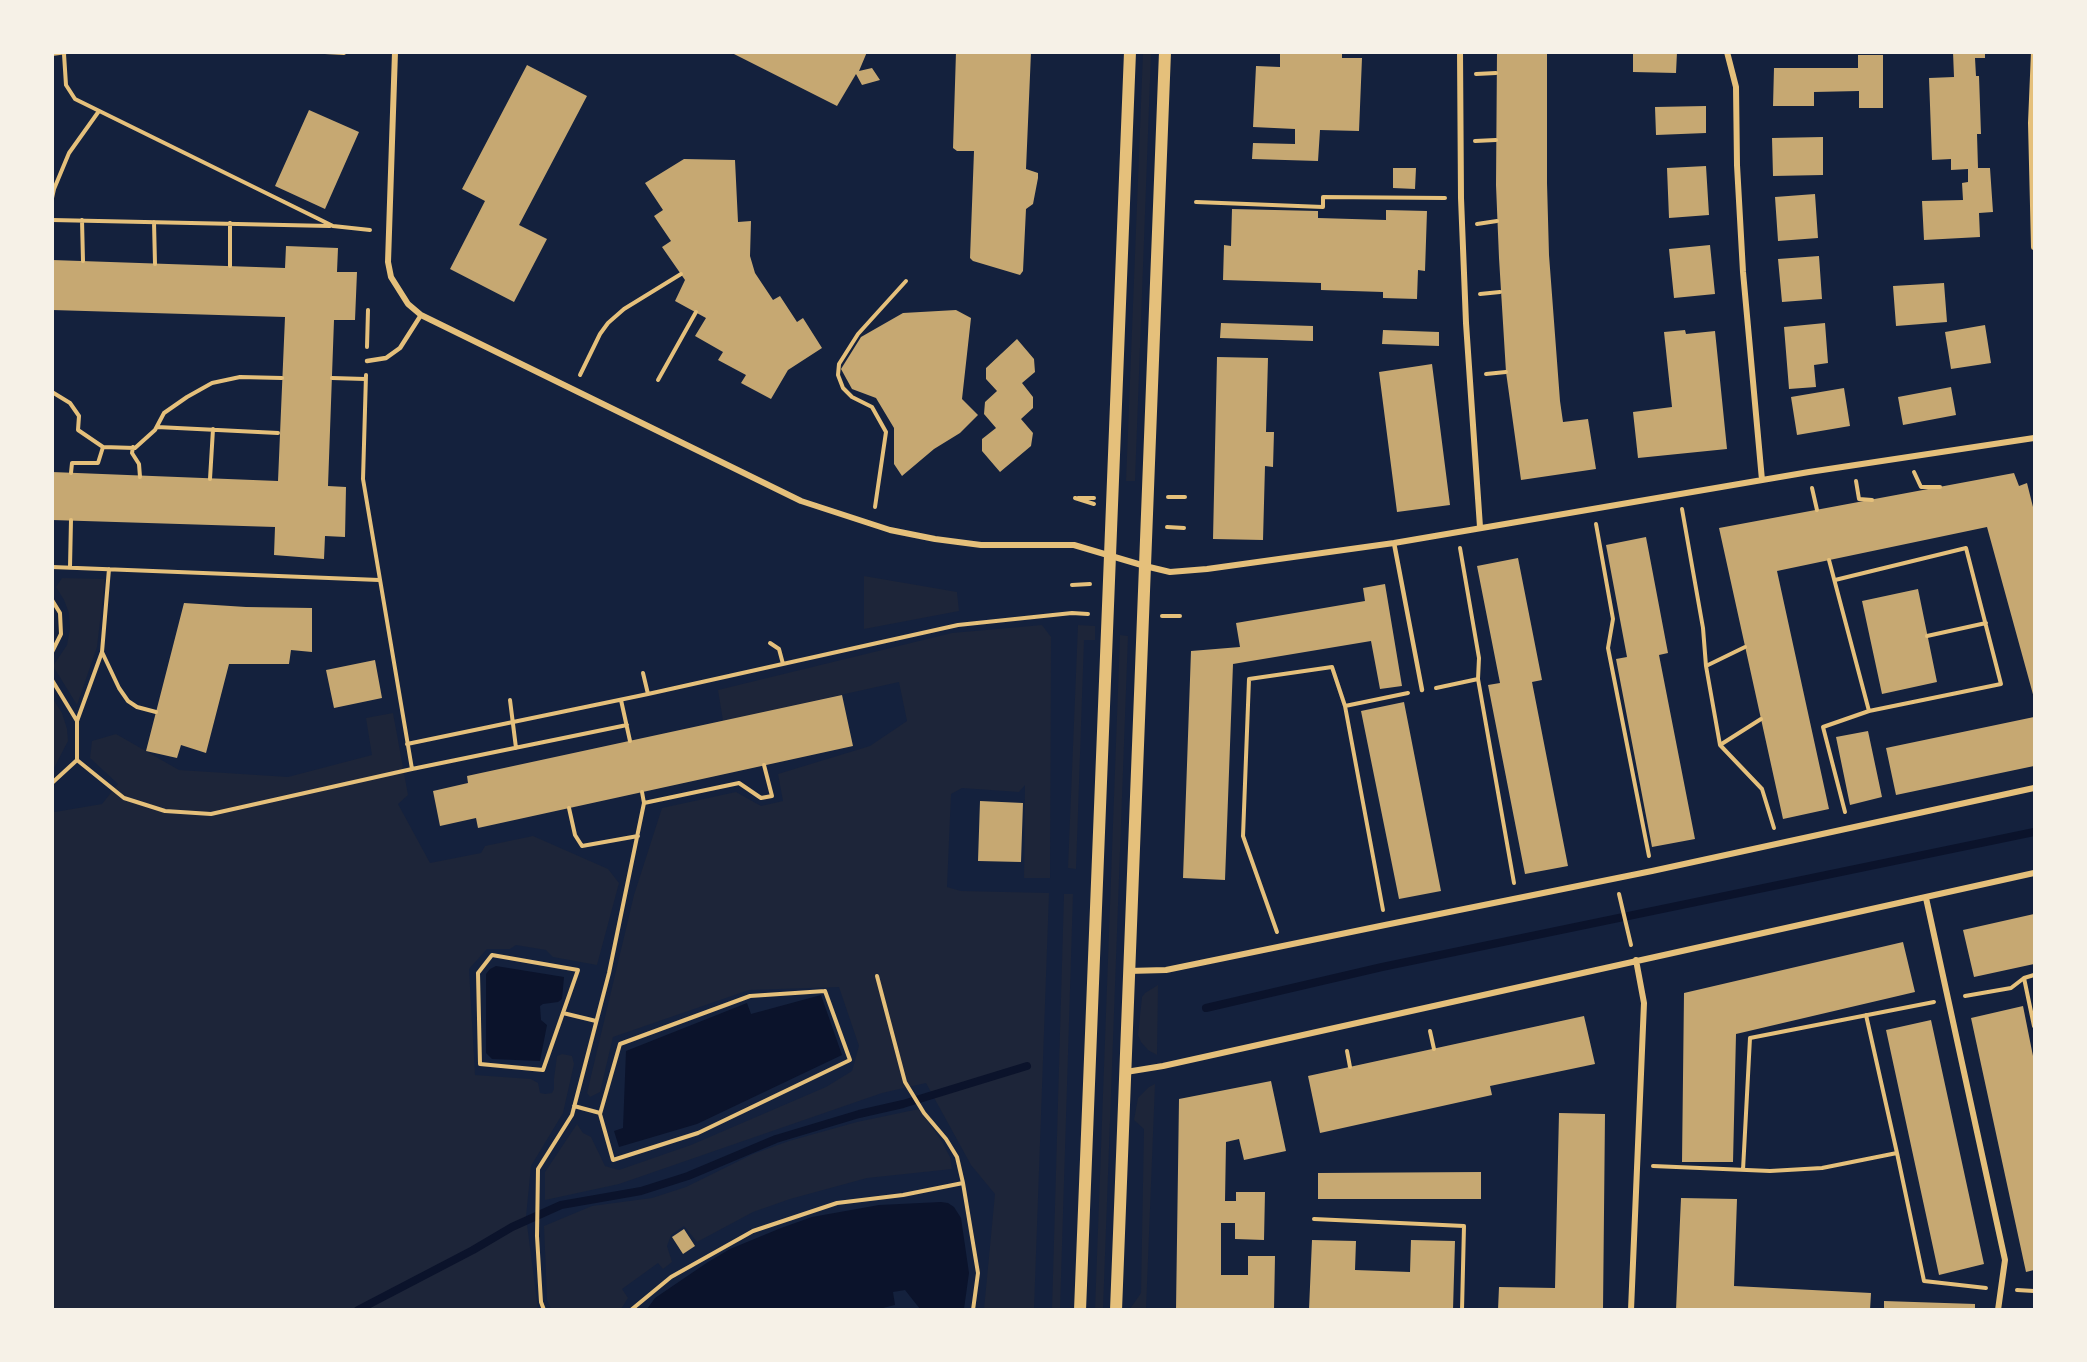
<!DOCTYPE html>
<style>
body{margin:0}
#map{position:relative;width:2087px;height:1362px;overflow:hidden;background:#14213d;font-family:Barlow,sans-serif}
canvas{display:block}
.frame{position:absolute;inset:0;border:54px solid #f6f1e7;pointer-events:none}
</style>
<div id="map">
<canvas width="2087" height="1362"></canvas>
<div class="frame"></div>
</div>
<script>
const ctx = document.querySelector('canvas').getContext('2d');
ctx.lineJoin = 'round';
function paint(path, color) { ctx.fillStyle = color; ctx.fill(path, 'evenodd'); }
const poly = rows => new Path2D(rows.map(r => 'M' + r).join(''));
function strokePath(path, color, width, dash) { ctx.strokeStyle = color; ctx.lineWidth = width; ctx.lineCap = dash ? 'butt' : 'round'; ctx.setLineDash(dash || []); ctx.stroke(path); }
const green = poly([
 [1143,53,1151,53,1135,481,1126,481],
 [864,576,957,592,959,611,864,629],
 [62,578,105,579,97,647,77,705,53,666,67,645,70,628,69,613,64,600,56,587],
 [1042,625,1051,637,1050,878,1024,878,1025,785,1019,792,962,788,951,794,947,887,961,891,1049,893,1034,1309,984,1309,995,1194,971,1165,926,1083,882,1093,619,1184,545,1200,545,1172,577,1124,583,1133,591,1137,605,1166,619,1170,691,1145,826,1087,852,1071,859,1046,839,987,749,990,613,1037,600,1092,590,1097,587,1093,634,895,662,808,736,792,761,806,783,801,778,774,870,746,907,721,899,682,723,721,718,690,952,633],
 [1078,625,1095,626,1095,640,1084,640,1076,869,1068,868],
 [1120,635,1128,636,1103,1309,1095,1310],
 [53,699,62,713,67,729,68,741,53,770],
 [393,713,408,795,398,804,430,863,481,853,485,846,533,836,608,869,619,883,597,965,553,957,546,950,516,945,510,949,487,949,469,969,475,1075,531,1079,538,1083,540,1093,545,1094,552,1093,554,1089,554,1079,557,1056,562,1054,572,1056,574,1064,563,1113,531,1166,526,1217,538,1309,53,1309,52,810,55,812,102,804,118,784,90,758,92,741,116,734,179,770,288,777,372,755,366,718],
 [1064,894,1073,894,1060,1309,1052,1310],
 [1158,985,1157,1054,1157,1055,1148,1050,1141,1042,1138,1035,1142,997,1145,993],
 [1155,1084,1146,1309,1130,1309,1141,1293,1144,1129,1134,1120,1138,1098,1149,1087],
 [919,1109,941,1140,950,1157,952,1169,867,1178,790,1199,753,1212,697,1242,684,1226,671,1235,667,1246,672,1262,663,1269,658,1263,622,1289,628,1298,621,1309,551,1309,547,1300,544,1226,592,1206,652,1198,686,1187,753,1154,789,1141,857,1122]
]);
const water = poly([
 [496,966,564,977,562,999,558,1002,543,1004,540,1006,541,1020,547,1025,540,1061,492,1059,486,1053,486,974,490,969],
 [821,995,842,1055,697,1124,619,1147,614,1131,623,1128,626,1051,747,1003,751,1014],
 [941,1202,948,1203,954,1207,961,1218,969,1273,964,1309,920,1309,905,1290,893,1292,895,1305,879,1309,647,1309,655,1298,708,1262,730,1249,781,1228,812,1217,879,1205]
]);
const stream = poly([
 [1206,1008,1382,967,2034,832],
 [358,1310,473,1250,512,1227,561,1205,641,1191,688,1176,776,1139,859,1114,903,1104,1027,1066]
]);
const building = poly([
 [730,52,867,52,859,71,872,68,880,80,862,85,856,74,837,106],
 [956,52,1031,52,1026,169,1038,173,1038,178,1033,204,1026,209,1023,271,1020,275,973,261,970,258,974,151,957,151,953,148],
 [1280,52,1342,52,1342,58,1362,58,1359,131,1320,130,1318,161,1252,159,1253,143,1295,144,1295,129,1253,127,1256,66,1280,67],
 [1497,52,1547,52,1547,183,1549,255,1560,401,1563,422,1588,419,1596,469,1521,480,1506,372,1499,258,1496,185],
 [1633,52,1677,52,1676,73,1633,72],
 [1953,52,1985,52,1985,58,1975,58,1976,76,1979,76,1981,134,1977,134,1978,168,1990,168,1993,212,1979,213,1980,237,1924,240,1922,201,1963,200,1962,183,1968,182,1968,169,1951,170,1951,159,1932,160,1929,78,1954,77],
 [1858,55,1883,55,1883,108,1859,108,1859,91,1814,92,1814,106,1773,106,1774,68,1858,68],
 [527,65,587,96,519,225,547,239,514,302,450,269,485,201,462,189],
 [1706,106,1706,133,1656,135,1655,107],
 [309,110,359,132,325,209,275,186],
 [1823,137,1823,175,1773,176,1772,138],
 [684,159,735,160,738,222,751,221,750,256,755,273,773,300,780,296,797,322,803,318,822,348,788,370,771,399,741,383,746,375,718,360,723,352,695,336,706,318,675,301,685,280,662,247,671,241,654,216,663,210,645,183],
 [1706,166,1709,215,1669,218,1667,168],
 [1393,168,1416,168,1415,189,1393,188],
 [1815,194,1818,238,1778,241,1775,197],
 [1232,209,1318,211,1318,218,1386,220,1386,210,1427,211,1425,271,1418,270,1417,299,1383,298,1383,292,1321,290,1321,283,1223,280,1224,245,1231,246],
 [1710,245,1715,294,1674,298,1669,249],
 [286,246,338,248,337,272,357,272,355,320,334,320,328,486,346,487,345,537,325,536,324,559,274,555,275,527,52,520,52,472,278,481,285,317,52,310,52,260,285,268],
 [1819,256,1822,299,1782,302,1778,259],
 [1944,283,1947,322,1896,326,1893,286],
 [956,310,971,318,962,399,978,415,960,433,934,449,902,476,894,464,894,428,876,398,852,389,841,369,861,337,903,313],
 [1221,323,1313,326,1313,341,1220,338],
 [1825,323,1828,363,1814,365,1816,387,1789,389,1784,327],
 [1985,325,1991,363,1951,369,1945,332],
 [1383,330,1439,332,1439,346,1382,344],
 [1685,330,1686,334,1715,331,1727,449,1638,458,1633,412,1672,407,1664,332],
 [1017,339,1034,359,1035,372,1022,383,1033,397,1033,408,1021,419,1033,433,1031,446,1000,472,982,451,982,439,996,428,984,414,985,402,997,391,986,379,986,368],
 [1217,357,1268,358,1266,432,1274,432,1273,467,1265,466,1263,540,1213,539],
 [1432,364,1450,505,1397,512,1379,372],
 [1951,387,1956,415,1903,425,1898,397],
 [1844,388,1850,426,1797,435,1791,397],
 [2014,473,2019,486,2027,483,2034,511,2034,698,1987,527,1777,571,1829,809,1783,819,1719,528],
 [1646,537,1668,653,1659,655,1695,839,1652,847,1616,659,1627,657,1606,545],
 [1518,558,1542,680,1532,682,1568,866,1525,874,1488,685,1500,683,1477,566],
 [1385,584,1402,686,1380,689,1371,641,1233,664,1225,880,1183,878,1191,651,1240,647,1236,623,1365,601,1363,588],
 [1918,589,1937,682,1882,694,1862,601],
 [184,603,246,607,312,608,312,652,291,650,289,664,229,664,206,753,181,745,177,758,146,751],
 [375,660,382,698,334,708,326,670],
 [842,695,853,746,478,828,476,818,440,826,433,791,468,783,467,776],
 [1404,702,1441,891,1399,899,1361,711],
 [2034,717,2034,766,1896,795,1886,748],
 [1868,731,1882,797,1850,805,1836,737],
 [980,801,1023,803,1021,862,978,861],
 [2034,914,2034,964,1974,977,1963,930],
 [1903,942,1915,992,1736,1034,1733,1162,1682,1162,1684,993],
 [2023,1006,2034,1061,2034,1270,2026,1272,1971,1018],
 [1584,1016,1595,1064,1490,1086,1492,1095,1320,1133,1308,1076],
 [1931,1020,1984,1264,1939,1275,1886,1030],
 [1271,1081,1286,1151,1244,1160,1239,1139,1226,1142,1225,1201,1236,1201,1236,1192,1265,1192,1264,1240,1235,1239,1235,1223,1221,1223,1221,1275,1248,1275,1248,1256,1275,1256,1274,1310,1176,1310,1179,1099],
 [1559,1113,1605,1114,1603,1310,1498,1310,1499,1287,1555,1288],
 [1481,1172,1481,1199,1318,1199,1318,1173],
 [1681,1198,1737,1199,1734,1286,1871,1293,1870,1310,1676,1310],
 [684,1229,695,1246,683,1254,672,1237],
 [1312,1240,1356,1241,1355,1270,1410,1272,1411,1240,1455,1241,1453,1310,1309,1310],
 [1884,1301,1975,1304,1975,1310,1884,1310]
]);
const path = poly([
 [325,52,344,53],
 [52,54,67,52],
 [64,54,66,85,75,99,333,226,370,230],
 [1476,74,1496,73],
 [1475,141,1496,140],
 [52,198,54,189,69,153,99,111],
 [1196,202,1323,207,1323,197,1445,198],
 [52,220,330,226],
 [82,220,83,261],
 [154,222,155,264],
 [1477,224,1497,221],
 [230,266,230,223],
 [1480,294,1500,292],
 [367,347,368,310],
 [1486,374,1506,372],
 [366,375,363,479,412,769],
 [580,375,600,334,608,323,624,309,681,274],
 [332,378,365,379],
 [658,380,696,312],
 [52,392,70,403,79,416,78,430,103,447,135,448,155,430,164,413,187,397,212,383,240,377,282,378],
 [157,427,278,433],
 [133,447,132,453,139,464,140,477],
 [1914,472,1921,487,1940,487],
 [71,473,72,463,98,463,103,447],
 [210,479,213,429],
 [1856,481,1859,499,1872,500],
 [1812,488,1817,510],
 [1168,497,1185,497],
 [1075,498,1094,504],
 [1078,498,1094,498],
 [875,507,886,432,872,407,852,397,843,388,838,375,839,364,858,334,906,281],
 [1682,509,1703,628,1706,666,1720,745,1762,789,1774,828],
 [1596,524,1613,619,1608,648,1649,856],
 [1167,527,1184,528],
 [1460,548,1479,658,1478,679,1514,883],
 [1829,560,1869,711,1823,727,1845,812],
 [52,567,379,580],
 [70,567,71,520],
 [1835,580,1966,548,2001,684,1869,711],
 [1072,585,1090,584],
 [52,600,60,613,61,634,52,652],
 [1162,616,1180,616],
 [1927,636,1986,623],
 [770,643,779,649,783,664],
 [102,652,119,688,128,701,137,707,156,712],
 [1706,666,1745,647],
 [643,673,648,694],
 [52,680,77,721,77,760,52,783],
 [1436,688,1478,679],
 [510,700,516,748],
 [621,700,630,741],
 [77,721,102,652,109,569],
 [407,744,648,694,958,625,1072,613,1088,614],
 [1720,745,1761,719],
 [77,760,124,798,165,811,211,814,412,769,627,725],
 [644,803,739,783,761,798,772,796,764,765],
 [569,808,575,835,582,846,638,836],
 [1619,894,1631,945],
 [1383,910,1345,706,1408,693],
 [1277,932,1243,836,1249,679,1332,667,1345,706],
 [492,955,578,970,543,1070,480,1064,478,973,492,955],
 [2024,978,2034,1026],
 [825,991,850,1060,698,1133,613,1160,600,1114,620,1044,750,996,825,991],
 [1965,996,2011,988,2024,978,2034,975],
 [563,1013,596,1021],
 [1430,1031,1434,1049],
 [1347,1051,1350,1067],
 [574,1106,600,1113],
 [1897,1153,1924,1281,1986,1288],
 [1653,1166,1770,1171,1822,1168,1897,1153,1866,1015],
 [1743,1170,1750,1038,1934,1002],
 [963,1183,978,1273,973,1310],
 [1314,1219,1464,1226,1462,1310],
 [2017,1290,2034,1291],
 [544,1310,541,1302,537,1236,538,1169,572,1115,609,973,644,803,642,792],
 [631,1310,671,1277,753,1231,837,1203,903,1195,963,1183,957,1157,946,1139,924,1113,905,1082,877,976]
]);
const service = poly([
 [367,361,386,358,400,348,421,315],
 [1394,543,1422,690]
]);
const minor = poly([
 [395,52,388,262,391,277,408,304,421,315,801,501,890,530,935,539,981,545,1074,545,1145,566,1170,572,1207,569,1394,543,1809,472,2034,438],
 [1460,52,1461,198,1466,323,1480,527],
 [1727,52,1736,87,1737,165,1743,272,1762,480],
 [2034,52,2031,123,2034,247],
 [1926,898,2005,1260,1998,1310],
 [1128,971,1166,970,1385,925,1652,871,2034,788],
 [1126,1072,1163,1066,2034,873],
 [1631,1310,1644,1003,1636,960]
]);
const secondary = poly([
 [1080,1310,1130,52],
 [1116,1310,1165,52]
]);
paint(green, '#1d2539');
paint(water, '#0b132b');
strokePath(stream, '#0b132b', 8);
paint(building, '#c6a872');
strokePath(path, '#e5c07b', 4);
strokePath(service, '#e5c07b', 4.5);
strokePath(minor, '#e5c07b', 6);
strokePath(secondary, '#e5c07b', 12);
</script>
